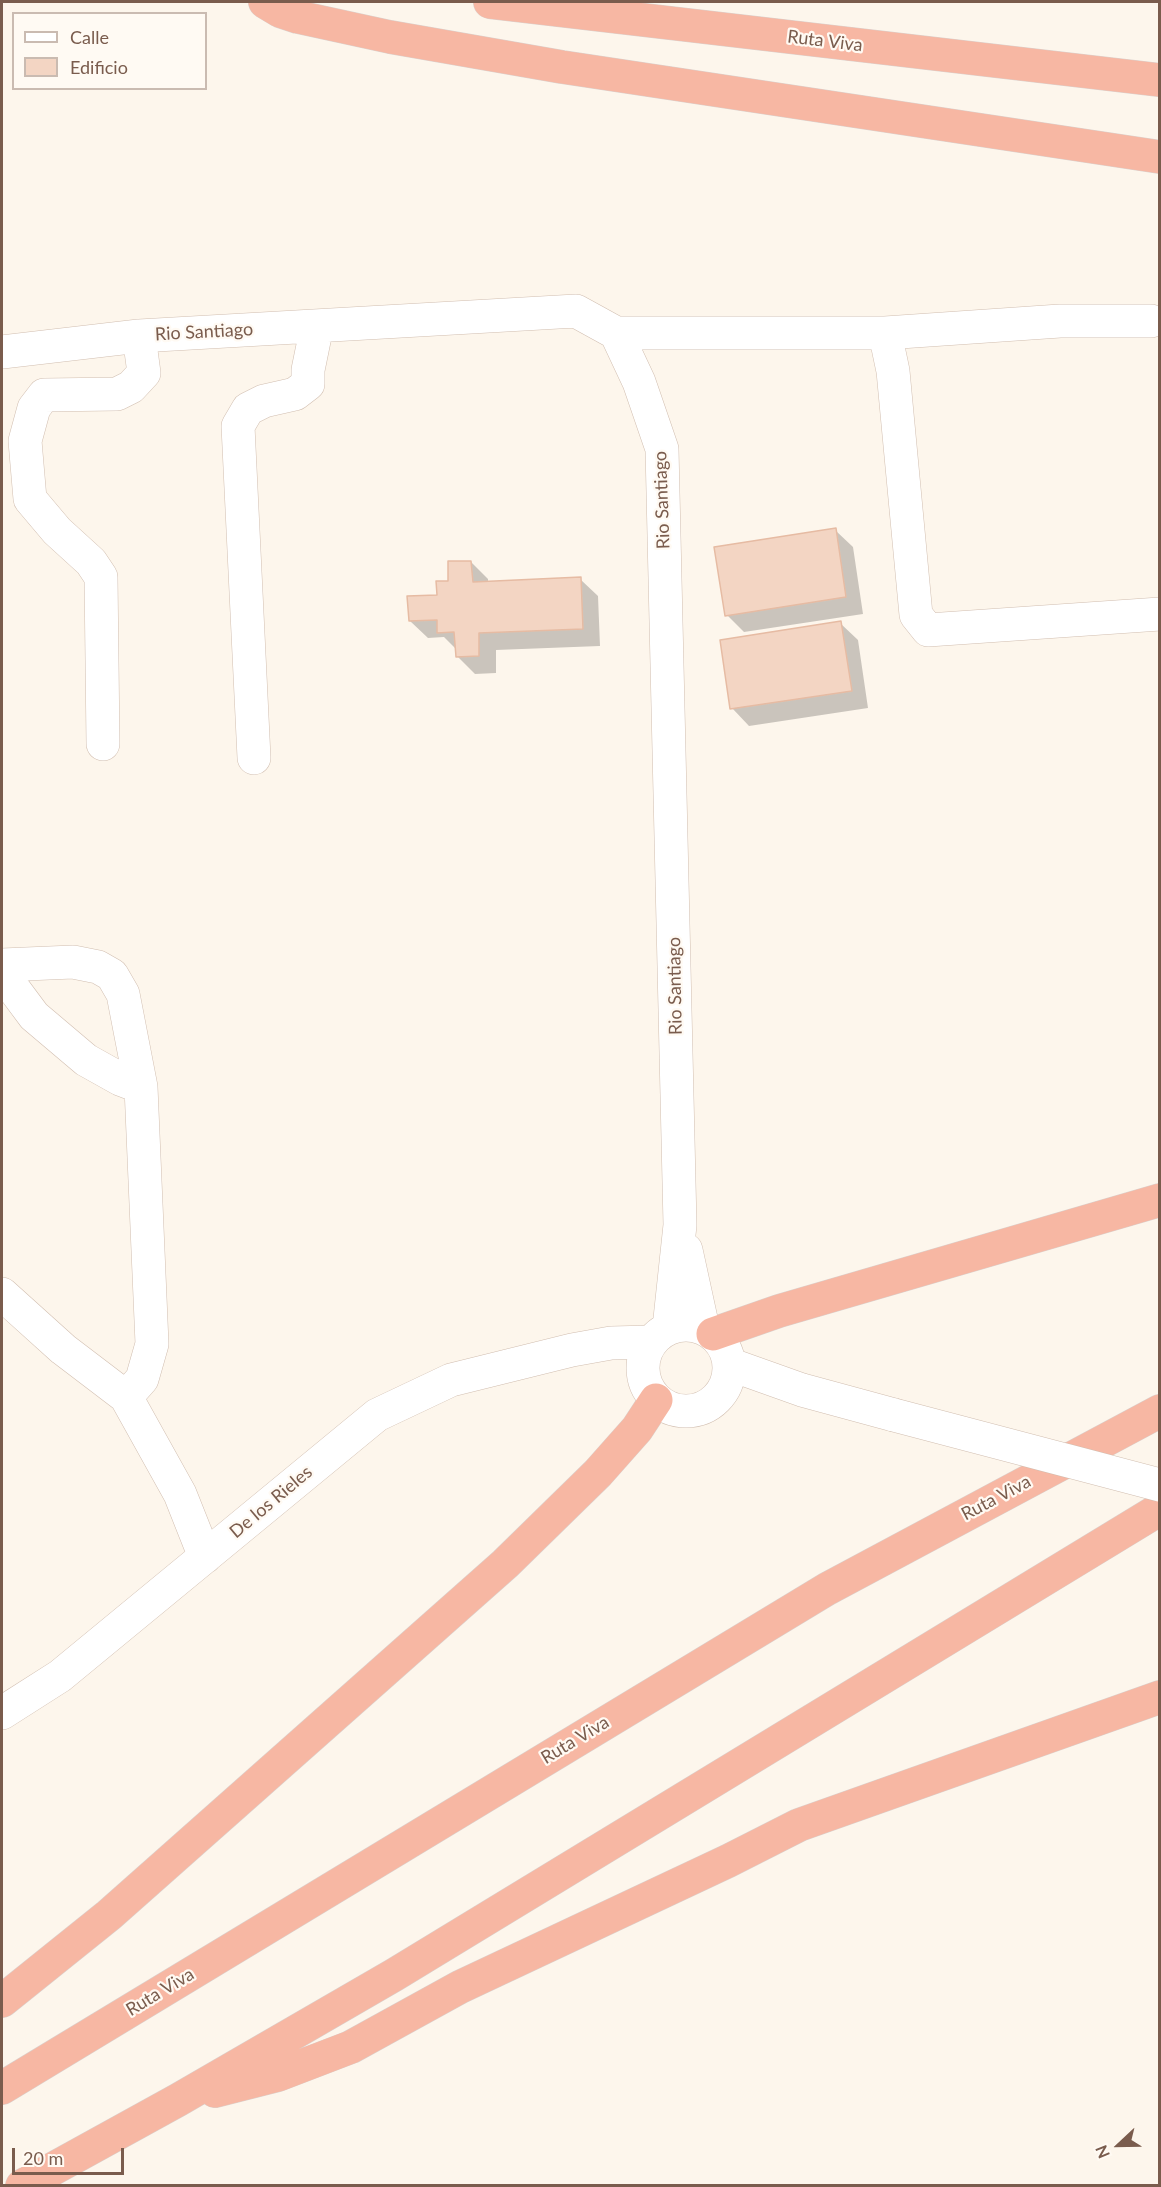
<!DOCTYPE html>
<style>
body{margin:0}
#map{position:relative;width:1161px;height:2187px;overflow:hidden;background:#fdf6ec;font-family:Lato,sans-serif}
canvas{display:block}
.frame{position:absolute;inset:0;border:3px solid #7a5c4d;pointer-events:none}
.legend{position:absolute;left:12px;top:12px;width:195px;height:78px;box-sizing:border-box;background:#fffaf3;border:2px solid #cabbb1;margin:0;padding:8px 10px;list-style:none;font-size:18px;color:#7a5c4d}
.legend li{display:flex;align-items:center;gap:12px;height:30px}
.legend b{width:30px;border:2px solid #cabbb1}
.north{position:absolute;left:1089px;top:2115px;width:60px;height:60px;-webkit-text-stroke:4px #fffaf3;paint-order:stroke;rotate:248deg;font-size:16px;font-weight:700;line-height:24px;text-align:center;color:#7a5c4d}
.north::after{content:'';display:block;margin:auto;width:21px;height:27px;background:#7a5c4d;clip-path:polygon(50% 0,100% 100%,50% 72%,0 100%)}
.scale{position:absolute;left:12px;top:2148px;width:112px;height:27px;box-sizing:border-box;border:3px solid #7a5c4d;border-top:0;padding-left:8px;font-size:18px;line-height:21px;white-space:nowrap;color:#7a5c4d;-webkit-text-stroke:4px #fffaf3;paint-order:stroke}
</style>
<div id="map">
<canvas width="1161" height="2187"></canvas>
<div class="frame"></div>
<ul class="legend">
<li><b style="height:8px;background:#fff"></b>Calle</li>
<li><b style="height:16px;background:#f3d5c3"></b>Edificio</li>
</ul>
<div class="north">N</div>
<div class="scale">20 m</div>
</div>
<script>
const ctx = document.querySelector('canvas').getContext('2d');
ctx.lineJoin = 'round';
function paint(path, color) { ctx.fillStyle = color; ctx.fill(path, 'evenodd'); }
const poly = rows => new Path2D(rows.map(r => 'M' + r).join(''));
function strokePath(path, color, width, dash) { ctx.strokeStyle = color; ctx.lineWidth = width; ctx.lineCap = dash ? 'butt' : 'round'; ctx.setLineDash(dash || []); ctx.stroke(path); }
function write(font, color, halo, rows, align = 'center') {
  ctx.font = font + ' Lato,sans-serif'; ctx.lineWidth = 4.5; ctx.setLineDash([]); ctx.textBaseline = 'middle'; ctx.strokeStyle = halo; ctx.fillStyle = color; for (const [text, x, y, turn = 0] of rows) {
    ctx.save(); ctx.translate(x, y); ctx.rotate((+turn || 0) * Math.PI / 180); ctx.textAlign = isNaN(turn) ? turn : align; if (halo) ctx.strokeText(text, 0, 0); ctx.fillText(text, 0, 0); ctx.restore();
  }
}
const shadow = poly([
 [835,530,853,547,863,614,744,632,727,615],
 [471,562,488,579,488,582,580,579,598,596,600,646,496,650,496,673,475,674,457,656,457,650,444,637,428,638,410,621,438,596],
 [840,623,858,640,868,708,749,726,732,708]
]);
const building = poly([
 [836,528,846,597,725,616,714,547,836,528],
 [448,561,471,561,473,582,581,577,583,629,479,633,479,656,456,657,454,632,437,633,437,620,409,621,407,596,437,595,436,581,448,581,448,561],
 [841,621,852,691,730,709,720,640,841,621]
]);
const minor = poly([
 [616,333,885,333,1060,321,1151,321],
 [885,333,893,371,916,615,928,630,1160,614],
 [2,352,139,336,576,311,616,333,639,382,662,449,680,1225,669,1328],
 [103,744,101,577,91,562,57,531,30,499,25,441,34,408,44,395,117,394,131,387,144,373,139,336],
 [254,758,238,426,248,409,264,401,295,394,308,384,308,370,317,326],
 [2,965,73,962,98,967,112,975,123,994,141,1087,152,1344,142,1379,126,1397],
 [2,973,34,1016,86,1060,120,1079,141,1087],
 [686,1250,703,1328],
 [2,1294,63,1349,126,1397,180,1494,205,1557],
 '643 1368a43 43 0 1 1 86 0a43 43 0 1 1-86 0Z',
 [729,1364,802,1390,894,1415],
 [2,1713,60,1676,377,1415,451,1380,572,1350,611,1343,651,1342]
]);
const highway = poly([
 [265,2,280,11,298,17,390,37,562,67,1160,157],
 [490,2,1160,80],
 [713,1334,779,1311,1160,1200],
 [2,2001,109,1915,505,1564,598,1473,637,1429,656,1400],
 [2,2088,827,1589,1160,1411],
 [215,2091,278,2075,351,2047,460,1987,728,1861,799,1825,1160,1697],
 [22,2186,178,2100,394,1975,1160,1509]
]);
const minorBridge = poly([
 [894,1415,1160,1485]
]);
const streetNames = [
 ["Ruta Viva",825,41,7],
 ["Rio Santiago",204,332,-3],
 ["Rio Santiago",662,500,-92],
 ["Rio Santiago",675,986,-91],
 ["Ruta Viva",996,1498,-28],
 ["De los Rieles",271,1502,-40],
 ["Ruta Viva",575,1740,-31],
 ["Ruta Viva",160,1992,-31]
];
paint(shadow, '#0003');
paint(building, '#f3d5c3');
strokePath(building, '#e6bba3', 1.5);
strokePath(minor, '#d1beb0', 34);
strokePath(highway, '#dad1cd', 34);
strokePath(minor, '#fff', 33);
strokePath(highway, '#f7b7a3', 33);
strokePath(minorBridge, '#d1beb0', 34, []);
strokePath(minorBridge, '#fff', 33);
write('18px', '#7a5c4d', '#fffaf3', streetNames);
</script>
